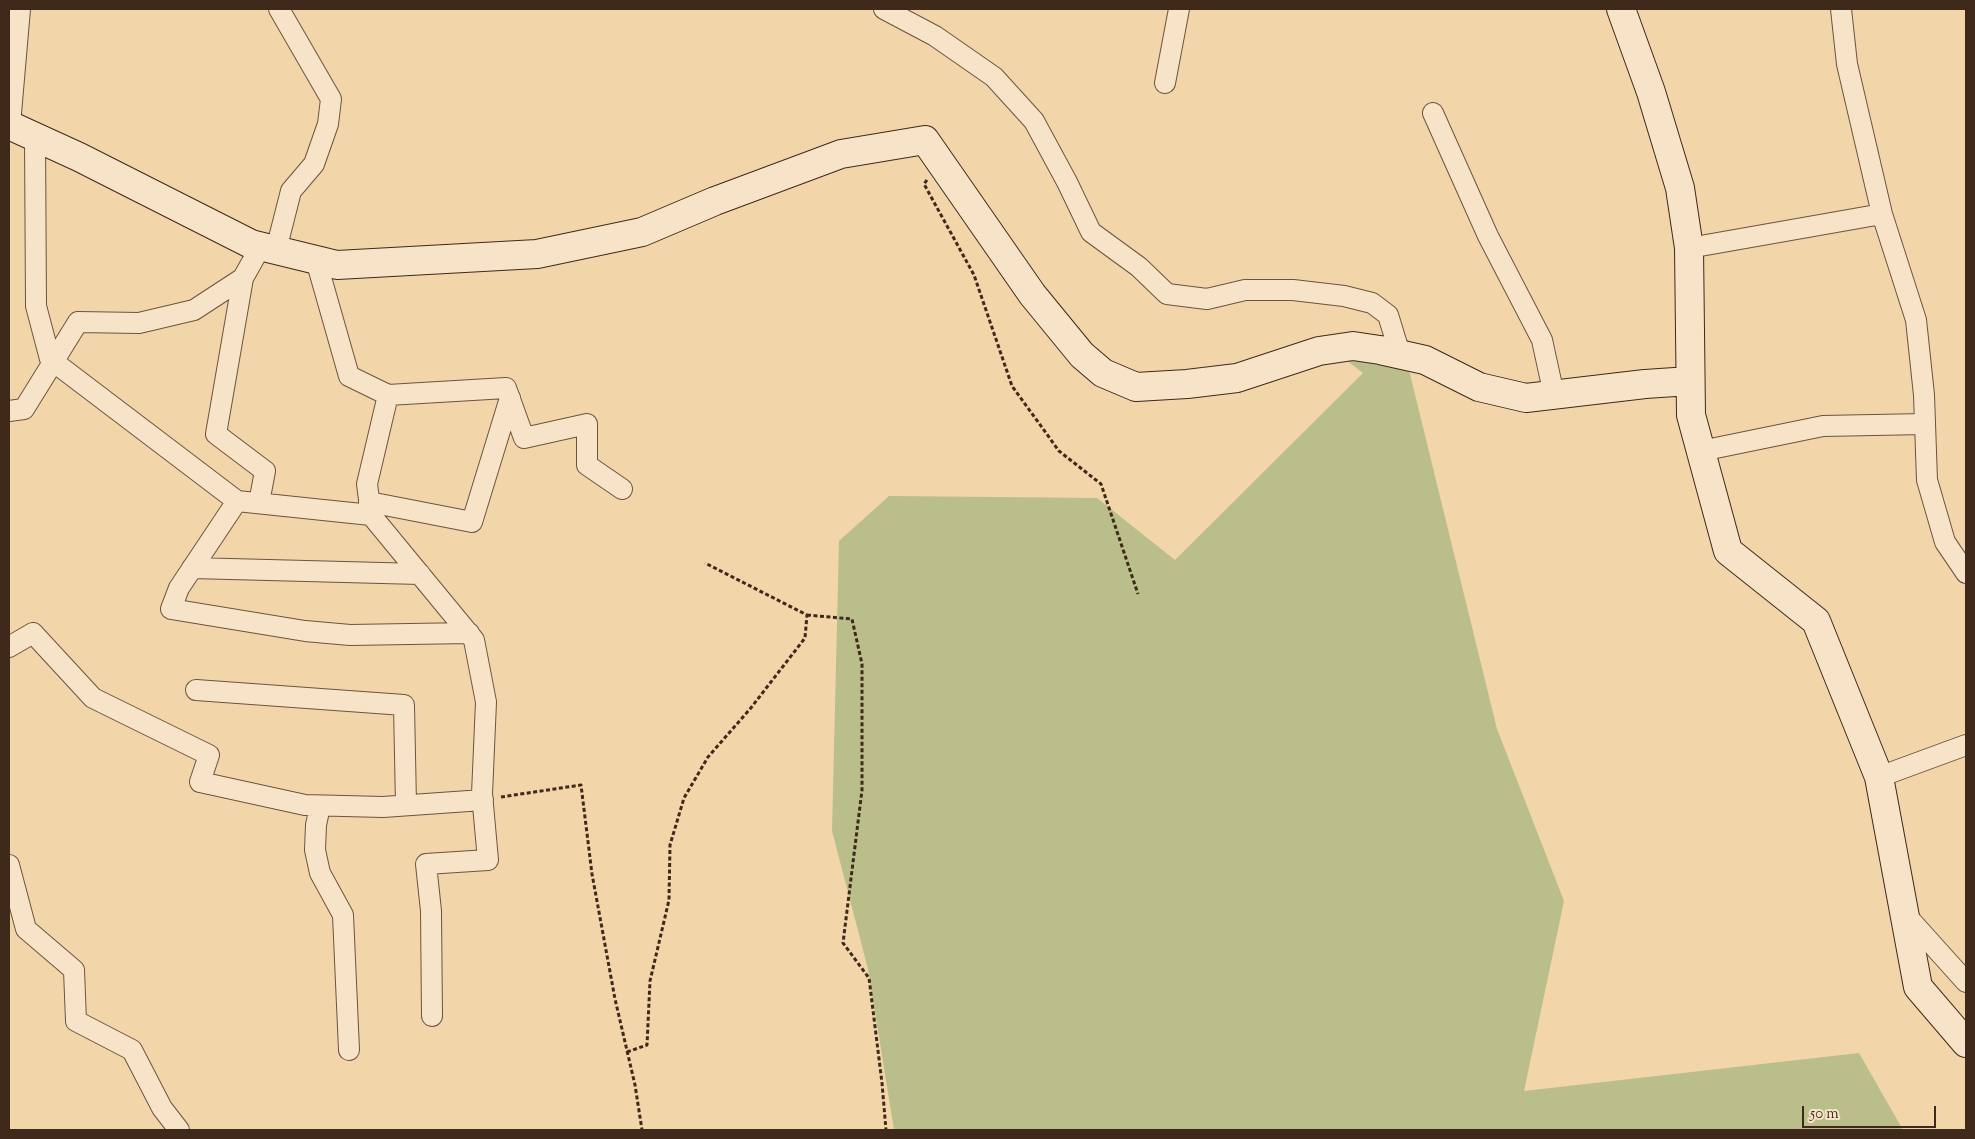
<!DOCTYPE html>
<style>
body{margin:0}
#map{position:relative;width:1975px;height:1139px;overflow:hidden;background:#f3d5aa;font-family:"Sorts Mill Goudy",serif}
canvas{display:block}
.frame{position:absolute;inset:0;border:10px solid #3e291b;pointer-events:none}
.scale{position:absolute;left:1802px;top:1106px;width:134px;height:22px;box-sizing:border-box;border:2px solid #3e291b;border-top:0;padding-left:6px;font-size:15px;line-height:18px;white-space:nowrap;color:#3e291b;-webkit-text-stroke:4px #f7e4c8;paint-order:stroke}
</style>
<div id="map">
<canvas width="1975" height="1139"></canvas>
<div class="frame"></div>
<div class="scale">50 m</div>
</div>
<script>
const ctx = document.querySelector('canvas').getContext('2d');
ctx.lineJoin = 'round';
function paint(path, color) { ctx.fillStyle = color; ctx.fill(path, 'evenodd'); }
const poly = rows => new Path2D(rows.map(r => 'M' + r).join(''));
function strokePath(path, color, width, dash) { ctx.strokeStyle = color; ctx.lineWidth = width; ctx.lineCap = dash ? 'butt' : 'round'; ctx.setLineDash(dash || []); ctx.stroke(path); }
const green = poly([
 [1342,357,1406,358,1497,729,1564,901,1524,1091,1859,1053,1903,1130,894,1130,868,969,832,831,839,541,889,496,1097,498,1175,560,1363,373]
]);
const path = poly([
 [927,180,924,184,974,275,1012,386,1059,451,1101,484,1138,594],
 [807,615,852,619,862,664,862,790,843,943,869,978,882,1083,886,1130],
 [501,797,581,785,592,874,615,999,635,1085,642,1130],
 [627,1052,647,1045,650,981,669,900,670,845,684,798,708,757,750,709,805,638,807,615,705,563]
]);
const street = poly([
 [884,9,935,36,994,77,1034,121,1067,182,1091,232,1139,267,1167,294,1207,299,1245,290,1293,290,1344,296,1372,303,1388,315,1400,354],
 [1841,9,1847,64,1882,214,1916,320,1924,395,1927,480,1945,542,1966,573],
 [1165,83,1179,9],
 [1433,113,1488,236,1542,340,1554,395],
 [10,125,20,9],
 [35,137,36,306,50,359,237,501,371,515,474,640,486,702,482,794,488,860,426,864,431,911,432,1016],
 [1689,248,1882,214],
 [276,250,291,191,314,164,328,124,331,99,279,9],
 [316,260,349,376,388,395,367,484,371,515],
 [243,278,216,434,265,471,259,503],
 [388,395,506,388,524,438,587,424,587,465,622,489],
 [9,411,24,409,78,322,139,323,194,310,243,278,261,246],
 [1701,451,1823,426,1925,424],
 [237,501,179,588,171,609,305,631,350,635,469,633],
 [369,502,472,522,510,398],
 [192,568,420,574],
 [9,647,33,633,93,698,209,755,200,782,305,805,383,807,483,800],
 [196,690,404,705,406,805],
 [1879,777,1966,745],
 [320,806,316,825,315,850,320,873,343,915,349,1050],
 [9,865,26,929,74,970,76,1021,132,1050,162,1108,179,1130],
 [1904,913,1966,982]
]);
const secondary = poly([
 [1621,9,1651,92,1680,188,1689,248,1691,415,1728,551,1816,621,1879,777,1918,987,1966,1043],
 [9,125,79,157,251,244,337,265,537,254,642,232,715,201,841,154,925,140,1032,294,1082,355,1103,373,1136,387,1187,384,1237,378,1319,351,1353,346,1380,350,1425,360,1479,387,1526,398,1645,384,1690,381]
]);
paint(green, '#b9be8a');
strokePath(street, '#6b543f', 22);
strokePath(secondary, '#3e291b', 30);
strokePath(path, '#3e291b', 3, [4, 2.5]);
strokePath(street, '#f7e4c8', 20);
strokePath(secondary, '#f7e4c8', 28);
</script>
